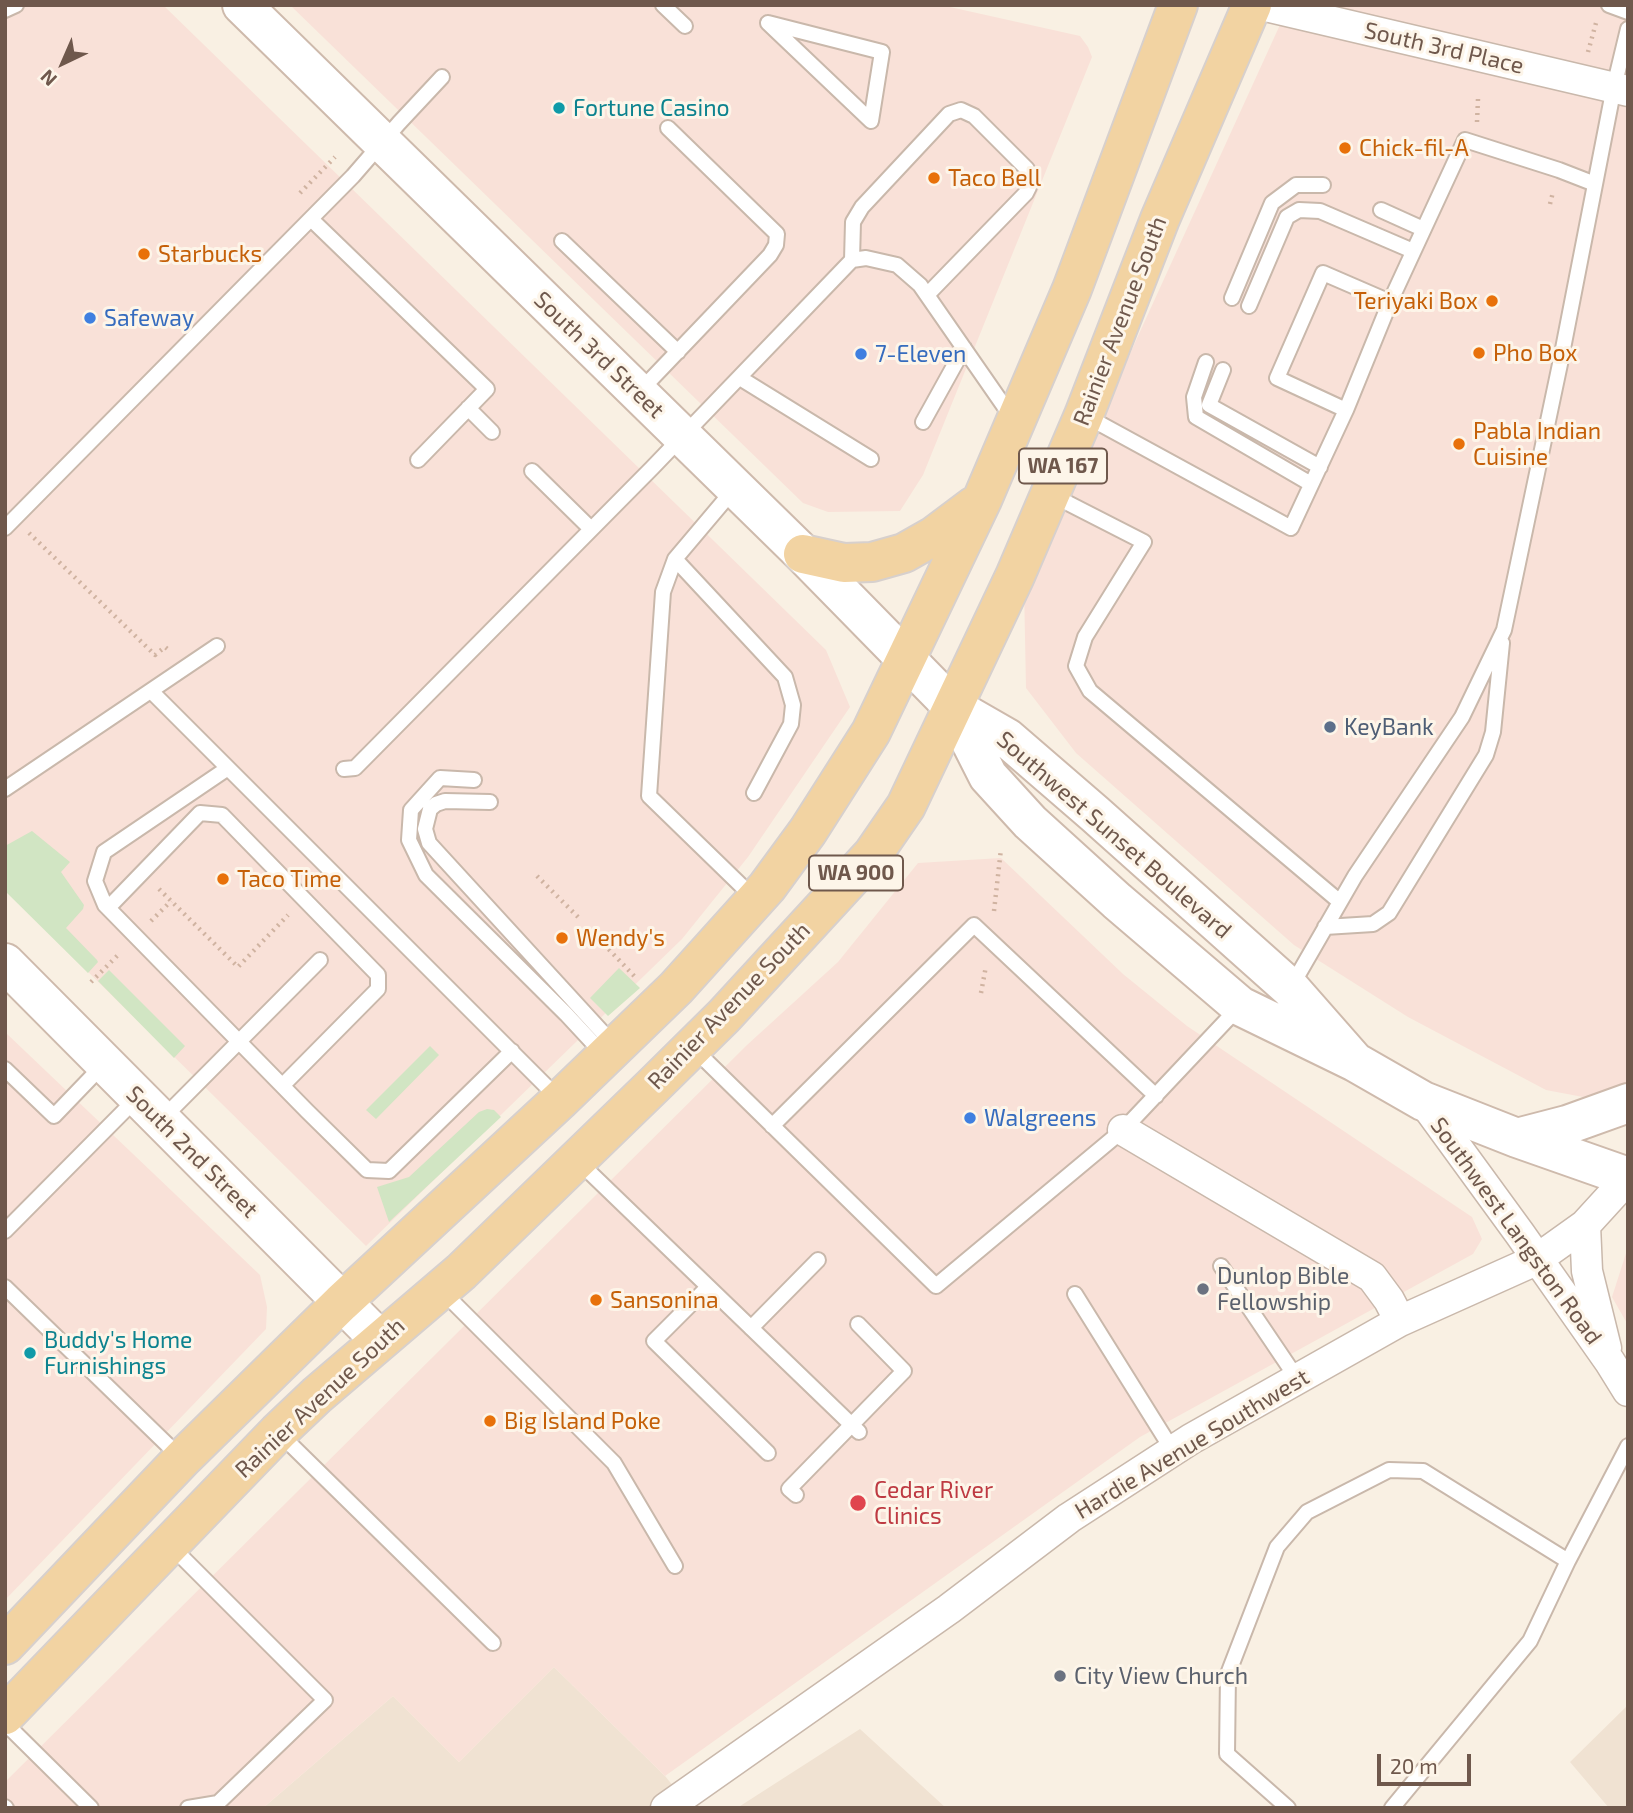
<!DOCTYPE html>
<style>
body{margin:0}
#map{position:relative;width:1633px;height:1813px;overflow:hidden;background:#f9f0e3;font-family:"Exo 2",sans-serif}
canvas{display:block}
.frame{position:absolute;inset:0;border:7px solid #6f584c;pointer-events:none}
.north{position:absolute;left:28px;top:28px;width:70px;height:70px;-webkit-text-stroke:5px #fdf5e9;paint-order:stroke;rotate:224deg;font-size:19px;font-weight:700;line-height:28px;text-align:center;color:#6f584c}
.north::after{content:'';display:block;margin:auto;width:24px;height:32px;background:#6f584c;clip-path:polygon(50% 0,100% 100%,50% 72%,0 100%)}
.scale{position:absolute;left:1377px;top:1754px;width:94px;height:32px;box-sizing:border-box;border:4px solid #6f584c;border-top:0;padding-left:9px;font-size:21px;line-height:24px;white-space:nowrap;color:#6f584c;-webkit-text-stroke:5px #fdf5e9;paint-order:stroke}
</style>
<div id="map">
<canvas width="1633" height="1813"></canvas>
<div class="frame"></div>
<div class="north">N</div>
<div class="scale">20 m</div>
</div>
<script>
const ctx = document.querySelector('canvas').getContext('2d');
ctx.lineJoin = 'round';
function paint(path, color) { ctx.fillStyle = color; ctx.fill(path, 'evenodd'); }
const poly = rows => new Path2D(rows.map(r => 'M' + r).join(''));
function strokePath(path, color, width, dash) { ctx.strokeStyle = color; ctx.lineWidth = width; ctx.lineCap = dash ? 'butt' : 'round'; ctx.setLineDash(dash || []); ctx.stroke(path); }
function write(font, color, halo, rows, align = 'center') {
  ctx.font = font + ' "Exo 2",sans-serif'; ctx.lineWidth = 6; ctx.setLineDash([]); ctx.textBaseline = 'middle'; ctx.strokeStyle = halo; ctx.fillStyle = color; for (const [text, x, y, turn = 0] of rows) {
    ctx.save(); ctx.translate(x, y); ctx.rotate((+turn || 0) * Math.PI / 180); ctx.textAlign = isNaN(turn) ? turn : align; if (halo) ctx.strokeText(text, 0, 0); ctx.fillText(text, 0, 0); ctx.restore();
  }
}
const residential = poly([
 [554,1667,665,1776,691,1808,263,1808,393,1696,459,1762],
 [1628,1705,1628,1808,1609,1808,1570,1762],
 [860,1729,946,1808,737,1808]
]);
const commercial = poly([
 [5,5,163,5,826,650,850,707,748,857,682,939,366,1246,5,890],
 [290,5,941,5,1080,36,1088,47,1092,57,923,475,900,511,828,512,803,503],
 [1289,5,1628,5,1628,1087,1621,1091,1583,1097,1546,1090,1408,1017,1294,945,1076,753,1026,688,1024,586],
 [1001,858,1123,974,1187,1026,1472,1217,1482,1239,1473,1254,1140,1437,665,1776,554,1667,459,1762,393,1696,263,1808,5,1808,5,1782,747,1045,838,962,918,863],
 [5,1032,260,1275,267,1307,266,1329,5,1600],
 [1628,1247,1628,1325,1612,1297]
]);
const green = poly([
 [32,831,70,862,61,872,84,905,83,909,66,928,97,960,98,962,88,973,5,891,5,846],
 [619,968,640,988,608,1016,590,998],
 [109,970,185,1046,174,1058,98,981],
 [430,1046,439,1055,376,1119,366,1110],
 [487,1109,494,1110,501,1117,389,1222,377,1187,409,1177,479,1112]
]);
const path = poly([
 [1588,52,1596,23],
 [1477,122,1478,99],
 [300,193,335,157],
 [1550,204,1553,192],
 [29,533,155,655,165,647,170,651],
 [537,876,580,919],
 [159,889,238,967,288,915],
 [994,911,1001,849],
 [151,921,171,901],
 [599,939,637,979],
 [91,982,120,953],
 [981,993,986,966]
]);
const service = poly([
 [663,5,685,26],
 [1609,5,1628,12],
 [5,10,16,5],
 [768,23,882,52,871,121,768,23],
 [1381,210,1423,229],
 [311,219,487,389,418,460],
 [562,241,678,352],
 [852,260,853,222,862,207,949,114,961,110,974,116,1027,169,1029,187,1026,193,927,295],
 [1232,298,1272,203,1296,185,1323,185],
 [1390,302,1323,273,1277,378,1346,410,1390,302,1465,140,1559,170,1595,184],
 [1249,306,1287,217,1299,210,1320,211,1413,251],
 [1206,362,1194,397,1196,417,1311,484],
 [1223,370,1209,405,1320,467],
 [740,378,871,459],
 [639,392,770,255,776,245,777,234,668,128],
 [468,408,492,432],
 [1084,415,1291,528,1346,410],
 [923,422,964,348],
 [532,471,591,529],
 [735,488,675,559,663,592,649,796,755,899],
 [1052,495,1144,542,1085,637,1076,666,1090,691,1340,902],
 [5,528,353,176,399,123,442,77],
 [675,559,785,677,793,705,791,724,754,793],
 [151,691,558,1098],
 [228,768,104,852,95,881,105,905,307,1111,367,1170,389,1171,512,1051],
 [344,769,355,768,652,468,852,260,866,258,897,265,920,285,1013,419],
 [474,780,440,778,411,810,409,840,426,875,566,1014,605,1056],
 [5,789,217,646],
 [490,802,445,801,436,804,430,809,425,829,429,843,615,1046],
 [108,908,200,813,222,815,378,975,378,989,283,1085],
 [1325,927,1373,924,1389,913,1486,755,1493,732,1502,643],
 [1291,987,1355,876,1462,717,1504,630,1560,364,1614,87,1628,29],
 [693,1048,936,1286,1123,1130,1239,1007],
 [5,1069,54,1116,104,1064],
 [161,1120,320,960],
 [772,1126,974,925,1156,1096],
 [578,1161,859,1432],
 [5,1231,137,1098],
 [1221,1266,1298,1380],
 [5,1287,181,1458],
 [708,1287,654,1341,768,1453],
 [442,1291,614,1463,675,1566],
 [1075,1294,1173,1451],
 [751,1328,818,1260],
 [279,1433,493,1643],
 [796,1495,789,1489,904,1371,858,1324],
 [170,1545,325,1700,218,1803,188,1808],
 [5,1723,91,1808],
 [5,1807,6,1808],
 [1288,1808,1227,1754,1228,1674,1277,1547,1307,1512,1389,1470,1423,1471,1568,1561],
 [1392,1808,1530,1641,1568,1561,1628,1446]
]);
const minor = poly([
 [1261,5,1628,91],
 [1423,1101,1520,1234,1610,1362,1628,1391],
 [1123,1130,1372,1277,1389,1300,1400,1321],
 [1585,1225,1587,1271,1606,1348],
 [666,1808,949,1609,1069,1518,1191,1439,1400,1321,1536,1260,1585,1225,1628,1178]
]);
const secondary = poly([
 [242,5,803,554,953,707,1007,738,1095,814,1290,988,1355,1062],
 [953,707,988,776,1030,822,1117,901,1240,1006,1355,1062,1423,1101,1517,1138,1628,1177],
 [5,963,380,1340],
 [1517,1138,1567,1125,1628,1103]
]);
const primary = poly([
 [803,554,844,563,872,562,904,553,934,536,974,506],
 [5,1645,182,1459,341,1303,560,1100,676,988,767,887,808,831,871,732,982,500,1072,289,1178,5],
 [5,1715,278,1432,317,1395,461,1272,653,1086,724,1016,873,854,906,806,1015,576,1084,415,1160,219,1252,5]
]);
const markers = [
 [559,108,7,"#0f9aa8"],
 [1345,148,7,"#e8710a"],
 [934,178,7,"#e8710a"],
 [144,254,7,"#e8710a"],
 [1492,301,7,"#e8710a"],
 [90,318,7,"#3f7fe0"],
 [1479,353,7,"#e8710a"],
 [861,354,7,"#3f7fe0"],
 [1459,444,7,"#e8710a"],
 [1330,727,7,"#5c6f8a"],
 [223,879,7,"#e8710a"],
 [562,938,7,"#e8710a"],
 [970,1118,7,"#3f7fe0"],
 [1203,1289,7,"#6b7280"],
 [596,1300,7,"#e8710a"],
 [30,1353,7,"#0f9aa8"],
 [490,1421,7,"#e8710a"],
 [858,1503,9,"#e0444e"],
 [1060,1676,7,"#6b7280"]
];
const shields = [
 [1063,466,88],
 [856,873,94]
];
const shieldNames = [
 ["WA 167",1063,466],
 ["WA 900",856,873]
];
const streetNames = [
 ["South 3rd Place",1444,48,13],
 ["Rainier Avenue South",1120,321,-69],
 ["South 3rd Street",599,355,44],
 ["Southwest Sunset Boulevard",1114,835,41],
 ["Rainier Avenue South",729,1006,-46],
 ["South 2nd Street",192,1152,45],
 ["Southwest Langston Road",1516,1231,54],
 ["Rainier Avenue South",320,1398,-43],
 ["Hardie Avenue Southwest",1192,1444,-31]
];
const cultureNames = [
 ["Fortune Casino",573,108],
 ["Buddy's Home",44,1340],
 ["Furnishings",44,1366]
];
const foodNames = [
 ["Chick-fil-A",1359,148],
 ["Taco Bell",948,178],
 ["Starbucks",158,254],
 ["Teriyaki Box",1478,301,"right"],
 ["Pho Box",1493,353],
 ["Pabla Indian",1473,431],
 ["Cuisine",1473,457],
 ["Taco Time",237,879],
 ["Wendy's",576,938],
 ["Sansonina",610,1300],
 ["Big Island Poke",504,1421]
];
const shopNames = [
 ["Safeway",104,318],
 ["7-Eleven",875,354],
 ["Walgreens",984,1118]
];
const serviceNames = [
 ["KeyBank",1344,727]
];
const worshipNames = [
 ["Dunlop Bible",1217,1276],
 ["Fellowship",1217,1302],
 ["City View Church",1074,1676]
];
const healthNames = [
 ["Cedar River",874,1490],
 ["Clinics",874,1516]
];
paint(residential, '#f0e2d2');
paint(commercial, '#f9e1d8');
paint(green, '#d1e5c3');
strokePath(service, '#c9b8ab', 18);
strokePath(minor, '#c9b8ab', 33);
strokePath(secondary, '#cebaac', 42);
strokePath(primary, '#d7d0cd', 42);
strokePath(path, '#d0b3a1', 4.5, [2, 5]);
strokePath(service, '#fff', 14);
strokePath(minor, '#fff', 30);
strokePath(secondary, '#fff', 38);
strokePath(primary, '#f2d3a2', 38);
for (const [x, y, r, color] of markers) { const dot = new Path2D(); dot.arc(x, y, r, 0, 2 * Math.PI); ctx.fillStyle = color; ctx.fill(dot); strokePath(dot, '#fdf5e9', 2.5); }
for (const [x, y, w] of shields) { const box = new Path2D(); box.roundRect(x - w / 2, y - 17.5, w, 35, 5); ctx.fillStyle = '#fdf5e9'; ctx.fill(box); strokePath(box, '#6f584c', 2); }
write('bold 21px', '#6f584c', null, shieldNames);
write('23px', '#6f584c', '#fdf5e9', streetNames);
write('23px', '#0d838f', '#fdf5e9', cultureNames, 'left');
write('23px', '#c56008', '#fdf5e9', foodNames, 'left');
write('23px', '#366cbe', '#fdf5e9', shopNames, 'left');
write('23px', '#4e5e75', '#fdf5e9', serviceNames, 'left');
write('23px', '#5b616d', '#fdf5e9', worshipNames, 'left');
write('23px', '#be3a42', '#fdf5e9', healthNames, 'left');
</script>
